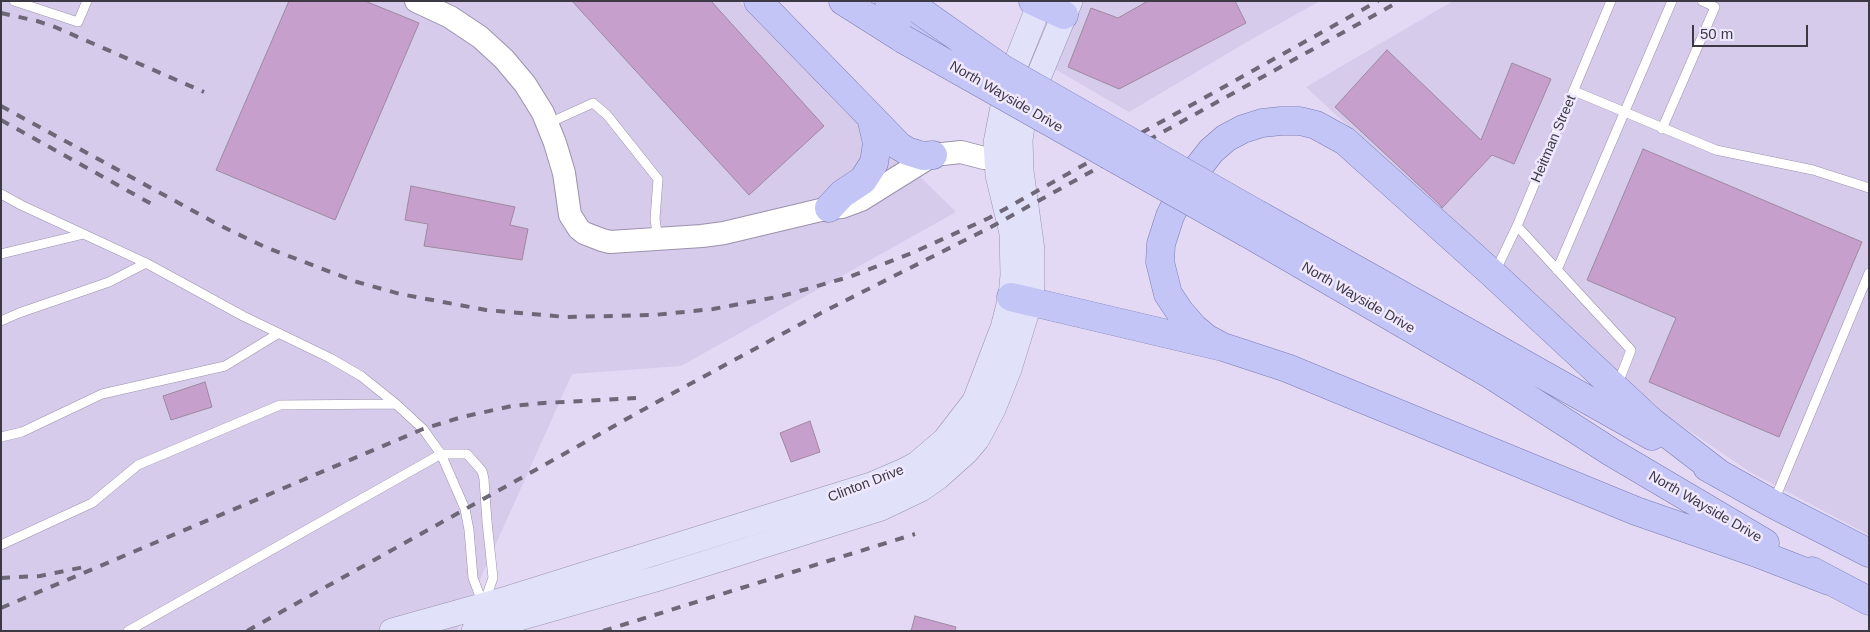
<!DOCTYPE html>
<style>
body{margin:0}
#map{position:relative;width:1870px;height:632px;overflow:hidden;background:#e3d9f5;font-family:Helvetica,sans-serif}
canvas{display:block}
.frame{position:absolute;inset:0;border:2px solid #3d3944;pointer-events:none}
.scale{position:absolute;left:1692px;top:25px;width:116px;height:22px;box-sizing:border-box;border:2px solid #3d3944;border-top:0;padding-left:6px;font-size:15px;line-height:18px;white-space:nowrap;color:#3d3944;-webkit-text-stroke:4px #efe8fe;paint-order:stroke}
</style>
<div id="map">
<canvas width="1870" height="632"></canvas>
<div class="frame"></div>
<div class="scale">50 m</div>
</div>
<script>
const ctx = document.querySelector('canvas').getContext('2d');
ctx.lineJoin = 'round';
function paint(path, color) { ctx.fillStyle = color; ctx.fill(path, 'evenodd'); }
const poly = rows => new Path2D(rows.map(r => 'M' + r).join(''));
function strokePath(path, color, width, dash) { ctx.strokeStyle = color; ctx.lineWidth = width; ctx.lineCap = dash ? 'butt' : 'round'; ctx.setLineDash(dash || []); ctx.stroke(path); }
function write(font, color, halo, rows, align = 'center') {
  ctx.font = font + ' Helvetica,sans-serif'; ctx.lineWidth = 5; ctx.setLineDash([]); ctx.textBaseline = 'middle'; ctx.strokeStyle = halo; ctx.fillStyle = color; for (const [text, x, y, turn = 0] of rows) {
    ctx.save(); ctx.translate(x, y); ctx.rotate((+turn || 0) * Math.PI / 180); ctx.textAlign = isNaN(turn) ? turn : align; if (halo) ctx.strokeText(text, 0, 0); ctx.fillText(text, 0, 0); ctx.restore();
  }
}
const built = poly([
 [1,1,739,1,801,65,873,130,956,212,681,366,572,374,457,631,1,631],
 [1072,1,1320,1,1252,39,1129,112,1053,68],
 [1453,1,1869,1,1869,535,1750,472,1635,394,1306,87]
]);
const building = poly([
 [289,1,365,1,419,23,335,220,216,170,289,1],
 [572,1,711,1,824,126,749,195,572,1],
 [1148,1,1235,1,1246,23,1119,89,1068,67,1091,8,1118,18,1148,1],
 [1387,50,1481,140,1512,63,1551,79,1514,164,1492,155,1442,208,1441,206,1335,107,1387,50],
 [1643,149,1862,242,1779,437,1649,382,1676,318,1587,280,1643,149],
 [411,186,515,207,510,225,528,229,522,260,424,246,428,224,405,220,411,186],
 [205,382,212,407,171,420,163,396,205,382],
 [810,421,820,452,791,462,780,433,810,421],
 [915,616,956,627,955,631,911,631,915,616]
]);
const service = poly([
 [14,1,78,22,87,1],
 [1574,91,1716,150,1813,170,1869,188],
 [549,123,593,103,607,115,658,179,655,219,658,240],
 [1662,129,1715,7,1702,1],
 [1,194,21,205,146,263,243,316,330,358,361,376,396,404],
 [1517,226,1631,350,1617,386],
 [1,254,84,234],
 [1557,270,1672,1],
 [1495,272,1517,226,1611,1],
 [1,321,19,313,109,282,146,263],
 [1,437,22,432,102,394,225,366,279,333],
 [1774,501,1869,273],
 [1,545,92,503,138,465,280,405,396,404,423,429,441,454,465,509,469,530,473,578,483,604],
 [128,631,441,454,467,454,482,471,484,479,487,522,493,578,484,603]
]);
const tertiary = poly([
 [416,1,450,17,480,37,504,59,525,84,543,113,555,143,564,173,570,215,579,229,584,233,602,240,610,242,702,236,724,233,829,208,842,207,861,200,933,155,961,152,984,158,996,157,1014,149]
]);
const secondary = poly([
 [392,631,510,598,871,485,904,471,917,464,945,440,975,401,1003,328,1011,297,1013,275,1012,233,998,175,996,143,1007,86,1041,1],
 [474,631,659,578,881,508,921,489,938,477,966,452,977,439,993,409,1009,369,1030,301,1032,284,1032,250,1021,171,1020,140,1022,126,1028,102,1070,1]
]);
const primary = poly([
 [758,1,871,117,877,143,874,163,863,180,842,194,829,208],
 [843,1,903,39],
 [889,1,939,32],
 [1033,1,1064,15],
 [871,117,899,146,907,151,923,156,933,155],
 [1259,215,1652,436],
 [1247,233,1493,376,1611,452,1765,543],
 [1011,297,1223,347,1287,368,1636,511,1754,552,1829,581],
 [1223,347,1206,338,1194,328,1180,312,1168,294,1160,262,1161,244,1170,216,1187,182,1211,151,1226,138,1243,129,1262,123,1281,121,1300,121,1316,125,1345,141,1494,275,1652,422,1721,475],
 [1707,467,1773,504,1869,553],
 [1812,571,1869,601]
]);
const rail = poly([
 [1,13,37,21,55,27,204,92],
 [1,106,219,225,265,247,357,282,400,294,486,310,566,317,654,315,713,309,782,296,849,277,912,253,989,218,1037,191,1378,1],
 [1,120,157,207],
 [1,578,40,576,84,567],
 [1,608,423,429,462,417,512,406,544,403,636,398],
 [247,631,666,397,821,313,991,227,1400,1],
 [603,631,915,534]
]);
const primaryBridge = poly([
 [919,10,1003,69,1259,215],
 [903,39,1247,233]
]);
const streetNames = [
 ["North Wayside Drive",1006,97,30],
 ["Heitman Street",1554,139,-67],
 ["North Wayside Drive",1358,298,30],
 ["Clinton Drive",866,484,-21],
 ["North Wayside Drive",1705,507,30]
];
paint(built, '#d7cbec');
paint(building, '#c79fcd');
strokePath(building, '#9d899f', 1);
strokePath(service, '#9b92ac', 10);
strokePath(tertiary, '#9b92ac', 24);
strokePath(secondary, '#9b92ac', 26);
strokePath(primary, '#797bb3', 29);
strokePath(service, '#fff', 9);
strokePath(tertiary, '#fff', 22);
strokePath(secondary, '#e1e2fa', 25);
strokePath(primary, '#c2c5f5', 28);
strokePath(rail, '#6d6777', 4, [9, 9]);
strokePath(primaryBridge, '#797bb3', 29, []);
strokePath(primaryBridge, '#c2c5f5', 28);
write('14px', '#3d3944', '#efe8fe', streetNames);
</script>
